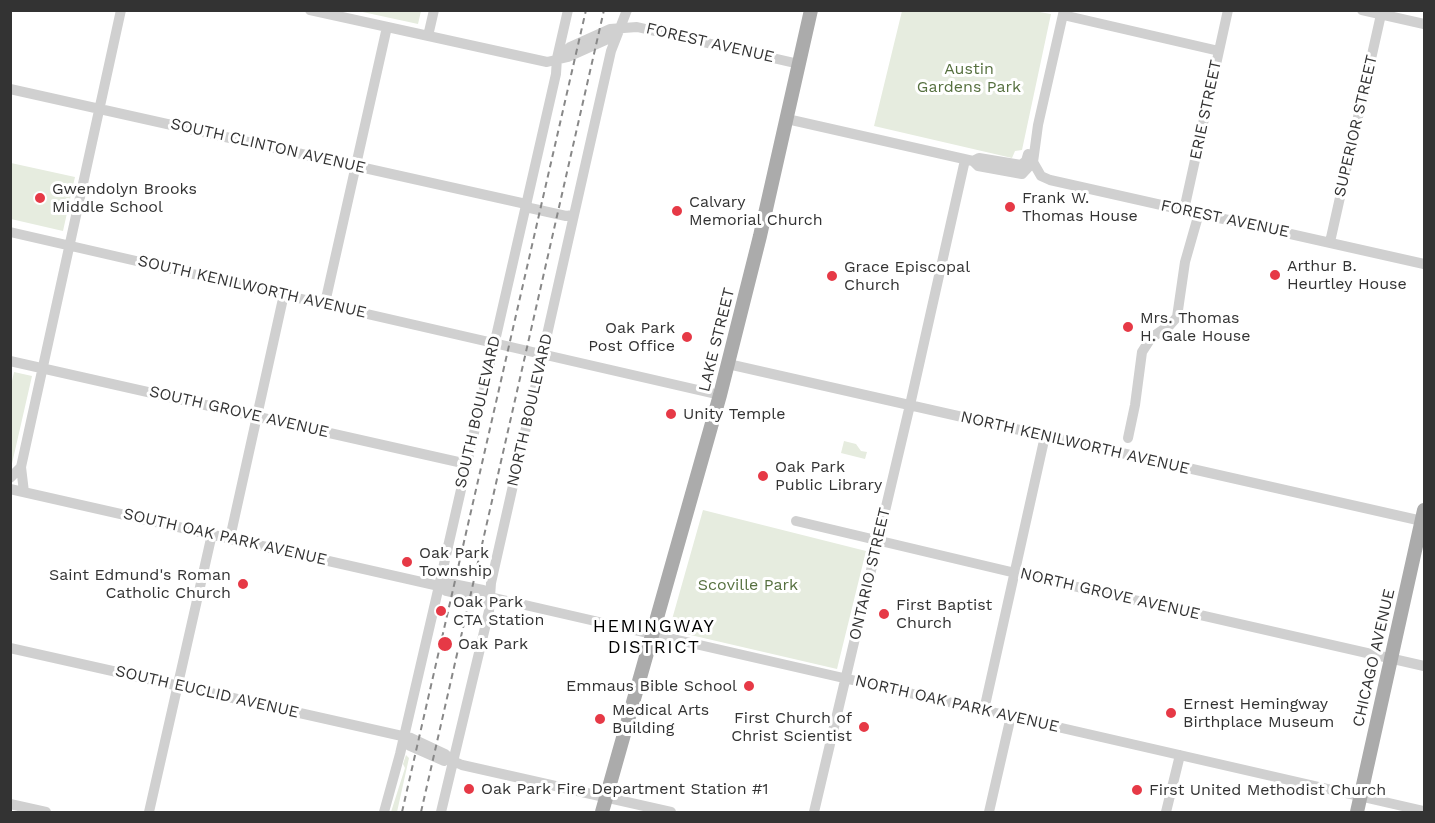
<!DOCTYPE html>
<style>
body{margin:0}
#map{position:relative;width:1435px;height:823px;overflow:hidden;background:#fff;font-family:"Work Sans",sans-serif}
canvas{display:block}
.frame{position:absolute;inset:0;border:12px solid #333;pointer-events:none}
</style>
<div id="map">
<canvas width="1435" height="823"></canvas>
<div class="frame"></div>
</div>
<script>
const ctx = document.querySelector('canvas').getContext('2d');
ctx.lineJoin = 'round';
function paint(path, color) { ctx.fillStyle = color; ctx.fill(path, 'evenodd'); }
const poly = rows => new Path2D(rows.map(r => 'M' + r).join(''));
function strokePath(path, color, width, dash) { ctx.strokeStyle = color; ctx.lineWidth = width; ctx.lineCap = dash ? 'butt' : 'round'; ctx.setLineDash(dash || []); ctx.stroke(path); }
function write(font, color, halo, rows, align = 'center') {
  ctx.font = font + ' "Work Sans",sans-serif'; ctx.lineWidth = 6; ctx.setLineDash([]); ctx.textBaseline = 'middle'; ctx.strokeStyle = halo; ctx.fillStyle = color; for (const [text, x, y, turn = 0] of rows) {
    ctx.save(); ctx.translate(x, y); ctx.rotate((+turn || 0) * Math.PI / 180); ctx.textAlign = isNaN(turn) ? turn : align; if (halo) ctx.strokeText(text, 0, 0); ctx.fillText(text, 0, 0); ctx.restore();
  }
}
const green = poly([
 [358,11,421,10,421,11,418,24],
 [1034,11,1051,14,1022,150,1015,151,1012,158,874,126,902,11],
 [11,163,75,177,63,231,11,219],
 [14,372,32,376,11,468,10,390],
 [844,441,856,444,861,451,867,452,865,459,841,453],
 [703,510,866,551,837,669,669,630],
 [406,755,409,758,397,812,391,812,405,768,403,764]
]);
const minor = poly([
 [310,10,547,62,568,57,608,39,617,31],
 [1362,10,1424,24],
 [1063,15,1219,51],
 [428,36,434,10],
 [557,58,570,47,610,29,637,27,799,64],
 [10,89,526,204,530,208,566,216,573,215],
 [787,119,973,161,978,166,1022,174,1033,162,1038,125,1064,10],
 [973,161,979,158,1021,165,1026,161,1028,154],
 [1033,162,1041,176,1050,180,1424,264],
 [1184,210,1228,10],
 [10,232,720,395],
 [1330,242,1382,10],
 [325,303,387,27],
 [10,361,467,464],
 [728,364,1422,521],
 [1128,438,1135,405,1142,352,1151,338,1170,325,1177,317,1185,262,1199,213],
 [10,478,21,467],
 [10,489,439,586,446,591,480,599,490,597,1424,811],
 [24,492,21,467,121,10],
 [796,521,1007,571,1424,666],
 [230,538,284,294],
 [439,586,448,583,483,590,490,597],
 [10,648,411,738,445,754,453,761,462,765,671,812],
 [984,710,1045,436],
 [404,738,410,746,444,761],
 [10,804,46,812],
 [149,812,212,534],
 [384,812,400,754,439,586,556,74,557,58,568,10],
 [441,812,489,611,491,583,611,51,627,10],
 [814,812,910,405,965,160],
 [989,812,1011,716],
 [1166,812,1180,755]
]);
const major = poly([
 [602,812,720,395,760,236,811,10],
 [1357,812,1424,510]
]);
const rail = poly([
 [402,812,586,10],
 [421,812,604,10]
]);
const markers = [
 [40,198,6,"#e63946"],
 [1010,207,6,"#e63946"],
 [677,211,6,"#e63946"],
 [1275,275,6,"#e63946"],
 [832,276,6,"#e63946"],
 [1128,327,6,"#e63946"],
 [687,337,6,"#e63946"],
 [671,414,6,"#e63946"],
 [763,476,6,"#e63946"],
 [407,562,6,"#e63946"],
 [243,584,6,"#e63946"],
 [441,611,6,"#e63946"],
 [884,614,6,"#e63946"],
 [445,644,8,"#e63946"],
 [749,686,6,"#e63946"],
 [1171,713,6,"#e63946"],
 [600,719,6,"#e63946"],
 [864,727,6,"#e63946"],
 [469,789,6,"#e63946"],
 [1137,790,6,"#e63946"]
];
const streetNames = [
 ["FOREST AVENUE",710,43,13],
 ["ERIE STREET",1206,110,-78],
 ["SUPERIOR STREET",1356,126,-77],
 ["SOUTH CLINTON AVENUE",268,146,13],
 ["FOREST AVENUE",1225,219,12],
 ["SOUTH KENILWORTH AVENUE",252,287,13],
 ["LAKE STREET",717,340,-76],
 ["NORTH BOULEVARD",530,410,-77],
 ["SOUTH GROVE AVENUE",239,412,13],
 ["SOUTH BOULEVARD",478,412,-77],
 ["NORTH KENILWORTH AVENUE",1075,443,13],
 ["SOUTH OAK PARK AVENUE",225,537,13],
 ["ONTARIO STREET",870,574,-77],
 ["NORTH GROVE AVENUE",1110,594,13],
 ["CHICAGO AVENUE",1374,658,-77],
 ["SOUTH EUCLID AVENUE",207,692,13],
 ["NORTH OAK PARK AVENUE",957,704,13]
];
const parkNames = [
 ["Austin",969,69],
 ["Gardens Park",969,87],
 ["Scoville Park",748,585]
];
const poiNames = [
 ["Gwendolyn Brooks",52,189],
 ["Middle School",52,207],
 ["Frank W.",1022,198],
 ["Thomas House",1022,216],
 ["Calvary",689,202],
 ["Memorial Church",689,220],
 ["Arthur B.",1287,266],
 ["Heurtley House",1287,284],
 ["Grace Episcopal",844,267],
 ["Church",844,285],
 ["Mrs. Thomas",1140,318],
 ["H. Gale House",1140,336],
 ["Oak Park",675,328,"right"],
 ["Post Office",675,346,"right"],
 ["Unity Temple",683,414],
 ["Oak Park",775,467],
 ["Public Library",775,485],
 ["Oak Park",419,553],
 ["Township",419,571],
 ["Saint Edmund's Roman",231,575,"right"],
 ["Catholic Church",231,593,"right"],
 ["Oak Park",453,602],
 ["CTA Station",453,620],
 ["First Baptist",896,605],
 ["Church",896,623],
 ["Oak Park",458,644],
 ["Emmaus Bible School",737,686,"right"],
 ["Ernest Hemingway",1183,704],
 ["Birthplace Museum",1183,722],
 ["Medical Arts",612,710],
 ["Building",612,728],
 ["First Church of",852,718,"right"],
 ["Christ Scientist",852,736,"right"],
 ["Oak Park Fire Department Station #1",481,789],
 ["First United Methodist Church",1149,790]
];
const neighbourhoodNames = [
 ["HEMINGWAY",654,627],
 ["DISTRICT",654,648]
];
paint(green, '#e6ecdf');
strokePath(minor, '#d0d0d0', 10);
strokePath(major, '#ababab', 14);
strokePath(rail, '#888', 2, [6, 4.5]);
for (const [x, y, r, color] of markers) { const dot = new Path2D(); dot.arc(x, y, r, 0, 2 * Math.PI); ctx.fillStyle = color; ctx.fill(dot); strokePath(dot, '#fff', 2); }
write('16px', '#333', '#fff', streetNames);
write('16px', '#56703f', '#fff', parkNames);
write('16px', '#333', '#fff', poiNames, 'left');
ctx.letterSpacing = '1.5px';
write('18px', '#000', '#fff', neighbourhoodNames);
ctx.letterSpacing = '0px';
</script>
